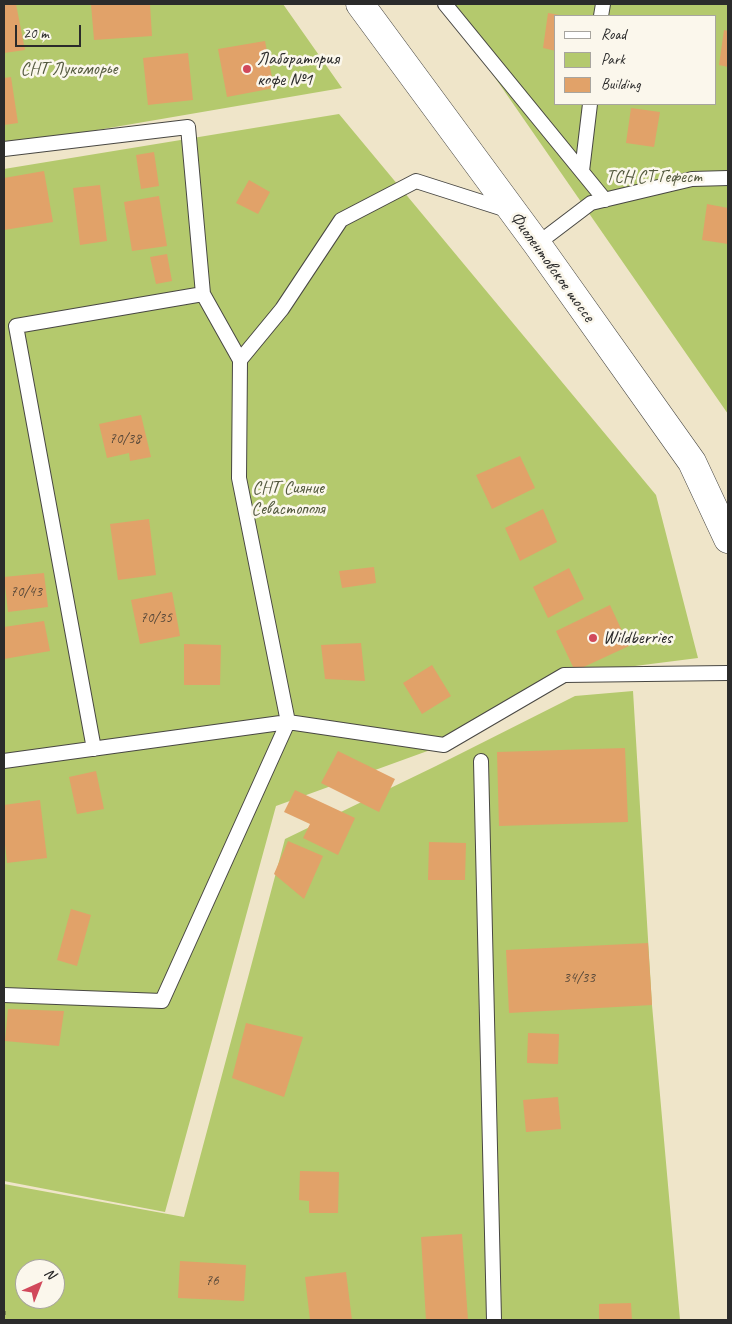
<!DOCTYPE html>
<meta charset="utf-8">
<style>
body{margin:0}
#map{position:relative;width:732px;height:1324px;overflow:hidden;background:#efe5c9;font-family:Caveat,sans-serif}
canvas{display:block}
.frame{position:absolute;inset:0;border:5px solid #2b2b2b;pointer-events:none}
.legend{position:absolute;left:554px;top:15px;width:162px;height:90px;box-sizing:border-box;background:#fbf7ec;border:1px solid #a8a59f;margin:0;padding:6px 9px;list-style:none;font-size:15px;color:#2b2b2b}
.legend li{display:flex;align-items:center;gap:10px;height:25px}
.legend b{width:25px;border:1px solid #a8a59f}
.north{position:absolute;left:15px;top:1259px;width:50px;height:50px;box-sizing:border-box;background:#fbf7ec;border:1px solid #a8a59f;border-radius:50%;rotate:44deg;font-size:14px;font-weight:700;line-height:20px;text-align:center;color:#2b2b2b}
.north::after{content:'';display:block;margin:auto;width:18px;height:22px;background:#d1495b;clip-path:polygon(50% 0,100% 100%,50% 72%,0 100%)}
.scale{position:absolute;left:15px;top:25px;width:66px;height:22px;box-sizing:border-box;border:2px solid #2b2b2b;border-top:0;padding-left:6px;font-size:15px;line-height:18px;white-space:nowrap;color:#2b2b2b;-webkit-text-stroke:4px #fbf7ec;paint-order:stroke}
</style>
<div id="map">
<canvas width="732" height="1324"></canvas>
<div class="frame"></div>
<ul class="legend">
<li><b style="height:6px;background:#fff"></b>Road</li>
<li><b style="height:14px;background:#b4c96d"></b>Park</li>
<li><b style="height:14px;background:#e1a269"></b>Building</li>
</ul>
<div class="north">N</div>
<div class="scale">20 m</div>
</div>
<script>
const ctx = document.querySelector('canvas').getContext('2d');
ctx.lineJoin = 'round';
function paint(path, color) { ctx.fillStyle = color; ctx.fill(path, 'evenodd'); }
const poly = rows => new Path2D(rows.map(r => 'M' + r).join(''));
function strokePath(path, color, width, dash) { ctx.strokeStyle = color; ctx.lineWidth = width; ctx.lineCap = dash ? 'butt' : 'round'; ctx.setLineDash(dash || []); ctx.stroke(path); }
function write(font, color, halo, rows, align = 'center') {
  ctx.font = font + ' Caveat,sans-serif'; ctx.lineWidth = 5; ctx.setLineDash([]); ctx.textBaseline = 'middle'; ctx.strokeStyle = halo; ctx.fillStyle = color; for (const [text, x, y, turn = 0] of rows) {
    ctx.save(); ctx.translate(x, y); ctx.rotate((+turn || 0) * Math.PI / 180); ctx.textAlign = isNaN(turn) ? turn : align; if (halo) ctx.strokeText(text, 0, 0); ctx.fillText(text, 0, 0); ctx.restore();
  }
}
const green = poly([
 [4,4,283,4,342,88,4,146],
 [444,4,728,4,728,414],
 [556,16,716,16,716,104,556,104],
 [339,114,656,495,698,658,564,675,444,745,276,806,165,1212,4,1181,4,169],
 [633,691,652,1005,680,1320,4,1320,4,1184,184,1217,285,839,436,766,575,696],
 [25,1269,55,1269,55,1299,25,1299]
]);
const building = poly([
 [4,4,16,4,25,50,4,53],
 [91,4,150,4,152,36,94,40],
 [548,13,560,15,556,16,556,51,543,48],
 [724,30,728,31,728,67,719,65],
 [265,41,274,88,227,97,218,49],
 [188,53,193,100,148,105,143,58],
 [11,77,18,123,4,125,4,78],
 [631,108,660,112,654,147,626,143],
 [154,152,159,186,141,189,136,155],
 [44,171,53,222,4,230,4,178],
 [249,180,270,192,258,214,236,203],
 [100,185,107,241,80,245,73,188],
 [159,196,167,246,132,251,124,202],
 [707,204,728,208,728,244,702,240],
 [167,254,172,281,156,284,150,257],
 [141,415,151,457,130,461,129,453,107,458,99,424],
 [520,456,535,488,492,509,476,475],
 [543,509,557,542,520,561,505,528],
 [149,519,156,575,118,580,110,524],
 [374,567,376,583,342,588,339,571],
 [569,568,584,599,548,618,533,587],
 [44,573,48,607,8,612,4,577],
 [172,592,180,636,140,644,131,600],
 [610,605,629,646,575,671,556,631],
 [44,621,50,651,4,659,4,627],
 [361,643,365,681,325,679,321,645],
 [184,644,221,645,220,685,184,685],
 [432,665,451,696,422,714,403,683],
 [625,748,628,822,499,826,497,752],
 [338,751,395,779,379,812,321,783],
 [96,771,104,809,77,814,69,777],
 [295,790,355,818,338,855,303,838,310,824,284,812],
 [40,800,47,858,7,863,4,835,4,805],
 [288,841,323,856,304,899,274,874],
 [429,842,466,843,465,880,428,880],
 [71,909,91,915,77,966,57,960],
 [648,943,652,1005,509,1013,506,950],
 [8,1009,64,1011,59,1046,5,1041],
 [246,1023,303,1037,284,1097,232,1078],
 [528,1033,559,1034,558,1064,527,1063],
 [558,1097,561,1129,526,1132,523,1100],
 [300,1171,339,1172,338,1213,309,1213,309,1201,299,1200],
 [462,1234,468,1320,426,1320,421,1237],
 [180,1261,246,1265,244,1301,178,1298],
 [346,1272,352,1320,310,1320,305,1277],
 [631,1303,632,1320,599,1320,599,1304]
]);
const path = poly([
 [4,1311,4,1320]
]);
const service = poly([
 [445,4,605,200],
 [601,16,603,4],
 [4,149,188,127,203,294,16,326,94,749],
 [582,171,590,104],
 [537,244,591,203,692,179,728,178],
 [203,294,240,360],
 [4,761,288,722,444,745,564,675,728,673],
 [481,761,494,1320],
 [4,995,162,1001,288,722,239,478,240,360,282,309,341,220,416,181,510,211]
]);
const secondary = poly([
 [360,4,537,244,692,462,728,539]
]);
const markers = [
 [247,69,5,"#d1495b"],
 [593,638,5,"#d1495b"]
];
const numberNames = [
 ["70/38",125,439],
 ["70/43",26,592],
 ["70/35",156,618],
 ["34/33",579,978],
 ["76",212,1281]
];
const poiNames = [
 ["Лаборатория",257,59],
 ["кофе №1",257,80],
 ["Wildberries",603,638]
];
const parkNames = [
 ["СНТ Лукоморье",69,69],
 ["ТСН СТ Гефест",654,177],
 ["СНТ Сияние",288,488],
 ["Севастополя",288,509]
];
const streetNames = [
 ["Фиолентовское шоссе",552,267,54]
];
paint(green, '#b4c96d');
paint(building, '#e1a269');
strokePath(service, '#484743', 16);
strokePath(secondary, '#484743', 29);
strokePath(path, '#484743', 3, [4, 4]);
strokePath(service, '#fff', 14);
strokePath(secondary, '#fff', 28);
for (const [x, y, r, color] of markers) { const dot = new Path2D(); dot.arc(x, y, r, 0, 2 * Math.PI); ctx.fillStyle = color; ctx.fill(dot); strokePath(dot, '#fbf7ec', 2); }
write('15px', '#58493a', null, numberNames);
write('18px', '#2b2b2b', '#fbf7ec', poiNames, 'left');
write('18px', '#545a3f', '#fbf7ec', parkNames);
write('18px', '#2b2b2b', '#fbf7ec', streetNames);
</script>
